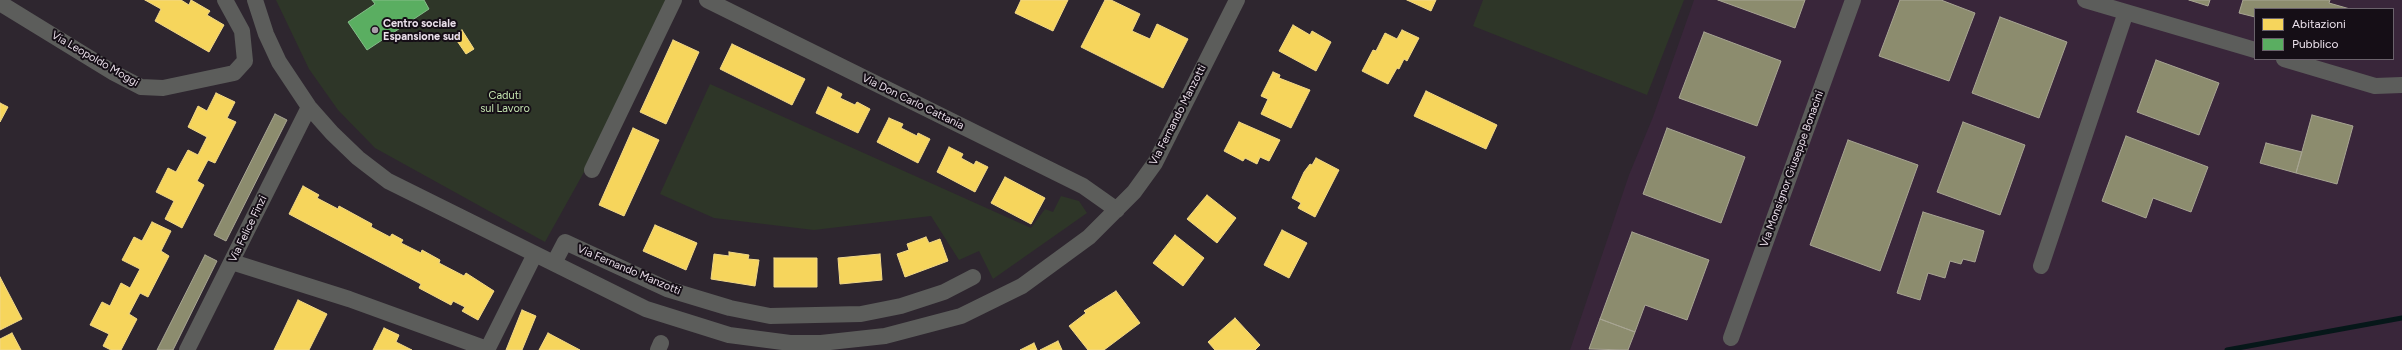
<!DOCTYPE html>
<style>
body{margin:0}
#map{position:relative;width:2402px;height:350px;overflow:hidden;background:#2e262f;font-family:Figtree,sans-serif}
canvas{display:block}
.legend{position:absolute;left:2254px;top:8px;width:140px;height:52px;box-sizing:border-box;background:#150e16;border:1px solid #6a626b;margin:0;padding:5px 7px;list-style:none;font-size:12px;color:#eadfea}
.legend li{display:flex;align-items:center;gap:8px;height:20px}
.legend b{width:20px;border:1px solid #6a626b}
</style>
<div id="map">
<canvas width="2402" height="350"></canvas>
<ul class="legend">
<li><b style="height:11px;background:#f6d55c"></b>Abitazioni</li>
<li><b style="height:11px;background:#5aae61"></b>Pubblico</li>
</ul>
</div>
<script>
const ctx = document.querySelector('canvas').getContext('2d');
ctx.lineJoin = 'round';
function paint(path, color) { ctx.fillStyle = color; ctx.fill(path, 'evenodd'); }
const poly = rows => new Path2D(rows.map(r => 'M' + r).join(''));
function strokePath(path, color, width, dash) { ctx.strokeStyle = color; ctx.lineWidth = width; ctx.lineCap = dash ? 'butt' : 'round'; ctx.setLineDash(dash || []); ctx.stroke(path); }
function write(font, color, halo, rows, align = 'center') {
  ctx.font = font + ' Figtree,sans-serif'; ctx.lineWidth = 4; ctx.setLineDash([]); ctx.textBaseline = 'middle'; ctx.strokeStyle = halo; ctx.fillStyle = color; for (const [text, x, y, turn = 0] of rows) {
    ctx.save(); ctx.translate(x, y); ctx.rotate((+turn || 0) * Math.PI / 180); ctx.textAlign = isNaN(turn) ? turn : align; if (halo) ctx.strokeText(text, 0, 0); ctx.fillText(text, 0, 0); ctx.restore();
  }
}
const built = poly([
 [1694,0,2402,0,2402,350,1570,350,1629,175,1653,117],
 [2255,9,2393,9,2393,59,2255,59]
]);
const green = poly([
 [276,0,680,0,545,242,375,148,338,110,309,69],
 [1483,0,1684,0,1647,95,1473,26],
 [710,84,1031,228,1045,209,1053,212,1061,196,1079,201,1087,213,993,279,979,251,959,260,931,216,814,230,714,218,660,194]
]);
const homes = poly([
 [145,0,181,0,189,5,191,0,210,11,207,15,224,25,209,52,155,21,161,9,145,0],
 [1021,0,1068,0,1053,31,1015,13,1021,0],
 [1105,0,1111,0,1140,14,1132,31,1150,39,1157,24,1188,39,1163,88,1081,47,1105,0],
 [1407,0,1436,0,1431,11,1407,0],
 [1293,25,1310,35,1312,31,1331,42,1316,71,1279,51,1293,25],
 [462,30,474,49,466,54,453,35,462,30],
 [1402,30,1419,38,1407,61,1404,59,1399,69,1397,68,1388,84,1362,71,1373,50,1376,51,1385,33,1397,39,1402,30],
 [673,40,699,52,666,124,640,112,673,40],
 [732,44,805,79,792,105,720,69,732,44],
 [1273,72,1280,75,1279,78,1310,90,1291,128,1261,114,1268,99,1261,96,1273,72],
 [828,87,842,94,840,98,855,105,857,102,870,109,858,133,816,113,828,87],
 [1426,91,1497,125,1486,149,1414,116,1426,91],
 [216,93,235,102,227,118,236,122,215,163,208,160,197,181,204,185,182,228,165,219,174,201,156,192,168,168,176,172,188,150,198,155,207,137,188,127,198,106,207,111,216,93],
 [0,103,8,107,0,122,0,103],
 [889,118,903,124,901,128,917,136,918,133,930,139,918,163,877,142,889,118],
 [1239,122,1280,140,1269,161,1260,157,1257,164,1245,158,1243,161,1224,151,1239,122],
 [633,128,659,140,624,216,599,205,633,128],
 [949,147,963,154,961,158,974,165,976,161,988,167,975,192,937,172,949,147],
 [1316,158,1339,170,1315,217,1298,208,1301,203,1292,198,1304,172,1310,164,1312,165,1316,158],
 [1005,177,1045,198,1031,224,991,203,1005,177],
 [303,186,319,195,317,198,338,209,339,206,372,224,371,227,390,237,392,234,403,240,401,243,421,253,422,250,440,260,439,263,464,276,466,273,494,291,478,320,462,311,465,307,453,301,451,305,419,288,421,284,289,214,303,186],
 [1207,195,1236,218,1217,243,1187,219,1207,195],
 [152,222,171,231,161,251,169,256,148,297,140,293,129,314,137,319,121,350,111,350,103,346,109,334,90,325,102,302,110,306,121,283,130,288,140,269,122,260,134,237,142,241,152,222],
 [655,225,697,243,686,270,643,251,655,225],
 [1282,230,1307,243,1289,278,1264,265,1282,230],
 [1175,235,1204,258,1183,286,1153,263,1175,235],
 [926,237,929,243,940,239,948,261,905,277,897,254,909,250,907,244,926,237],
 [729,252,749,255,748,259,759,260,755,286,711,279,714,254,729,256,729,252],
 [880,254,882,280,840,284,838,258,880,254],
 [774,258,817,258,817,287,774,287,774,258],
 [0,277,22,319,0,330,0,277],
 [1116,291,1140,323,1104,350,1088,350,1069,326,1086,313,1084,311,1116,291],
 [298,300,327,314,309,350,274,350,298,300],
 [522,310,536,316,522,350,506,350,522,310],
 [1235,318,1260,345,1255,350,1215,350,1208,342,1235,318],
 [384,328,399,335,396,342,412,350,373,350,384,328],
 [12,333,21,350,0,350,0,339,12,333],
 [548,333,580,350,539,350,548,333],
 [1058,341,1062,350,1040,350,1058,341],
 [1034,343,1037,350,1020,350,1034,343]
]);
const public = poly([
 [372,0,424,0,429,9,367,50,348,22,375,4,372,0]
]);
const industry = poly([
 [1718,0,1805,0,1795,28,1718,0],
 [1900,0,1941,0,1975,13,1949,81,1879,56,1900,0],
 [2189,0,2210,0,2208,6,2189,0],
 [2243,0,2330,0,2329,3,2350,9,2255,9,2255,17,2239,13,2243,0],
 [2000,17,2067,42,2039,118,1972,93,2000,17],
 [1704,32,1781,61,1757,126,1679,98,1704,32],
 [2156,60,2219,83,2199,135,2137,112,2156,60],
 [275,114,287,120,226,241,214,235,275,114],
 [2312,115,2353,126,2337,184,2296,173,2312,115],
 [1963,122,2025,145,2000,215,1937,192,1963,122],
 [1667,128,1745,157,1721,223,1643,194,1667,128],
 [2126,136,2208,167,2191,212,2153,198,2146,218,2102,201,2126,136],
 [1848,140,1918,165,1880,271,1810,245,1848,140],
 [2266,143,2302,152,2296,173,2260,163,2266,143],
 [1923,212,1984,231,1975,262,1963,259,1961,264,1950,261,1945,278,1928,273,1920,300,1897,293,1923,212],
 [1632,232,1709,260,1687,320,1645,305,1635,332,1600,319,1632,232],
 [205,255,217,261,173,350,157,350,205,255],
 [1600,319,1635,332,1628,350,1589,349,1600,319]
]);
const stream = poly([
 [2227,350,2402,318]
]);
const street = poly([
 [255,0,266,34,279,62,309,107,332,133,358,158,388,181,646,309,729,335,790,343,821,343,885,336,961,316,1022,286,1089,237,1134,192,1155,163,1237,0],
 [707,0,1083,186,1117,210],
 [2085,0,2255,50],
 [0,3,114,73,141,87,163,88,234,73,245,61,242,31,225,0],
 [2284,59,2375,86,2402,85],
 [592,170,674,0],
 [232,262,349,299,487,349],
 [554,263,565,242,667,289,730,308,770,316,861,314,901,306,944,292,973,277],
 [2041,266,2126,12],
 [1731,338,1853,0],
 [187,350,309,107],
 [487,350,535,254],
 [658,350,661,343]
]);
const markers = [
 [375,30,4,"#a89ea9"]
];
const poiNames = [
 ["Centro sociale",383,24],
 ["Espansione sud",383,37]
];
const streetNames = [
 ["Via Leopoldo Moggi",95,59,30],
 ["Via Don Carlo Cattania",913,102,26],
 ["Via Fernando Manzotti",1178,115,-63],
 ["Via Monsignor Giuseppe Bonacini",1792,169,-70],
 ["Via Felice Finzi",248,229,-64],
 ["Via Fernando Manzotti",629,270,23]
];
const parkNames = [
 ["Caduti",505,96],
 ["sul Lavoro",505,109]
];
paint(built, '#39263a');
paint(green, '#2e3628');
paint(homes, '#f6d55c');
strokePath(homes, '#f2d887', 1);
paint(public, '#5aae61');
strokePath(public, '#85bd8a', 1);
paint(industry, '#8c8c6e');
strokePath(industry, '#a8a593', 1);
strokePath(stream, '#061719', 5);
strokePath(street, '#5c5d5b', 16);
for (const [x, y, r, color] of markers) { const dot = new Path2D(); dot.arc(x, y, r, 0, 2 * Math.PI); ctx.fillStyle = color; ctx.fill(dot); strokePath(dot, '#150e16', 1.5); }
write('bold 11px', '#eadfea', '#150e16', poiNames, 'left');
write('11px', '#eadfea', '#150e16', streetNames);
write('11px', '#c2e2ae', '#150e16', parkNames);
</script>
